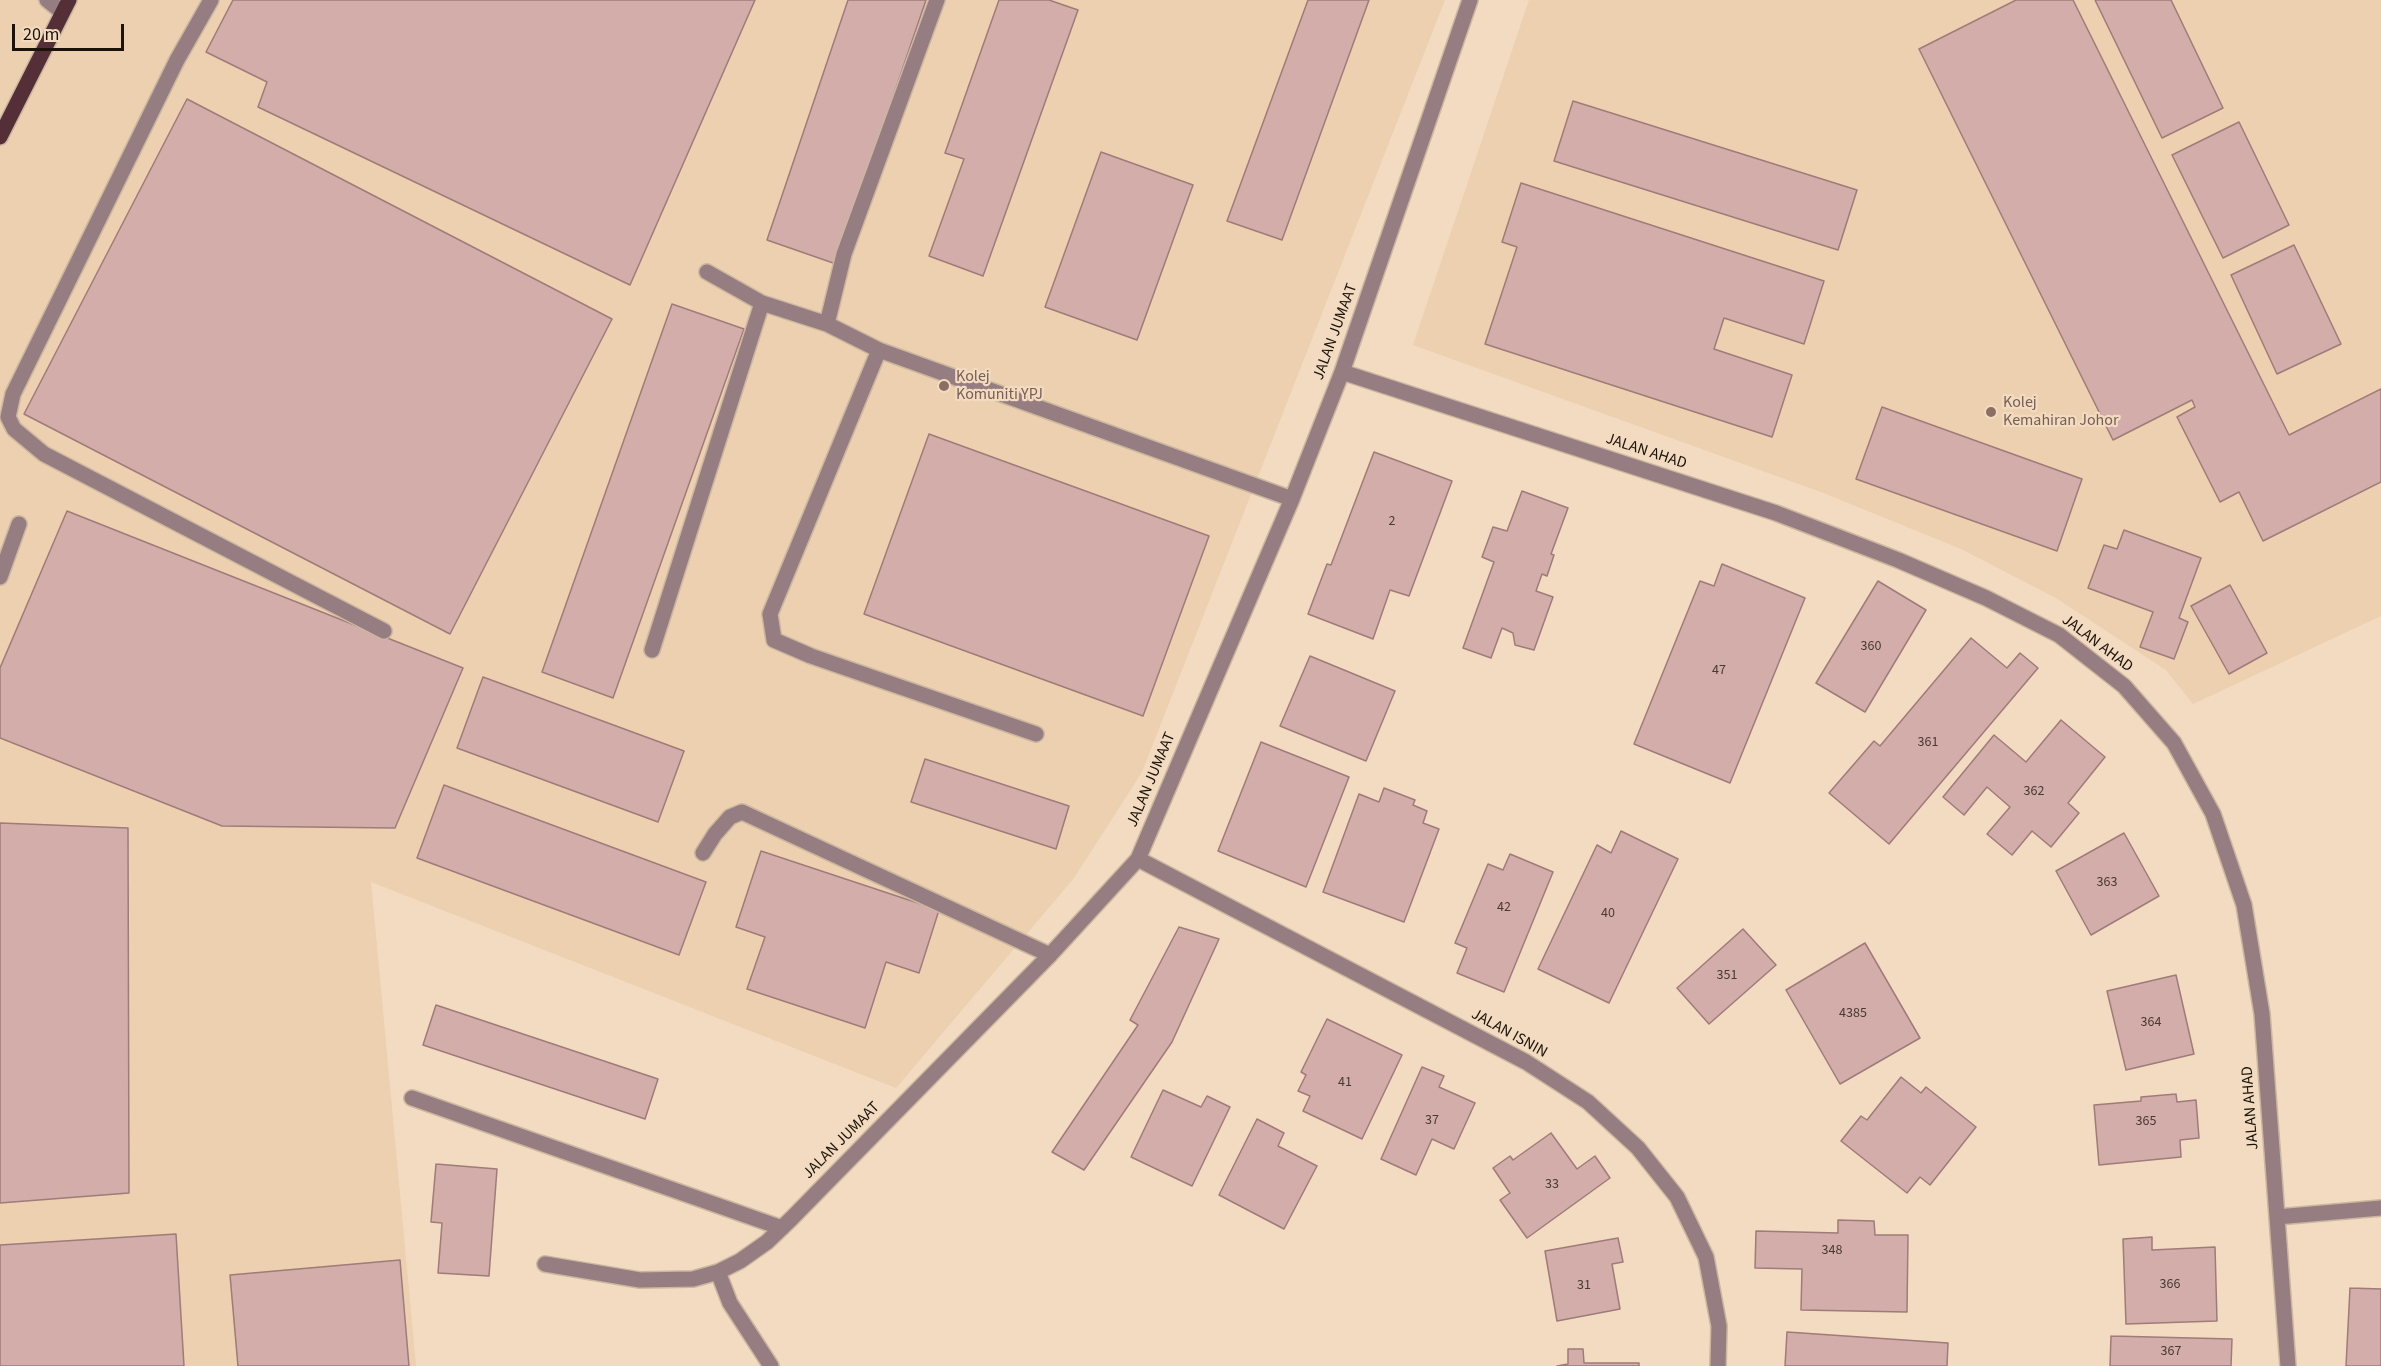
<!DOCTYPE html>
<style>
body{margin:0}
#map{position:relative;width:2381px;height:1366px;overflow:hidden;background:#f2dbc0;font-family:"Source Sans 3",sans-serif}
canvas{display:block}
.scale{position:absolute;left:12px;top:24px;width:112px;height:27px;box-sizing:border-box;border:3px solid #1b1309;border-top:0;padding-left:8px;font-size:18px;line-height:21px;white-space:nowrap;color:#1b1309;-webkit-text-stroke:4px #f2dbc0;paint-order:stroke}
</style>
<div id="map">
<canvas width="2381" height="1366"></canvas>
<div class="scale">20 m</div>
</div>
<script>
const ctx = document.querySelector('canvas').getContext('2d');
ctx.lineJoin = 'round';
function paint(path, color) { ctx.fillStyle = color; ctx.fill(path, 'evenodd'); }
const poly = rows => new Path2D(rows.map(r => 'M' + r).join(''));
function strokePath(path, color, width, dash) { ctx.strokeStyle = color; ctx.lineWidth = width; ctx.lineCap = dash ? 'butt' : 'round'; ctx.setLineDash(dash || []); ctx.stroke(path); }
function write(font, color, halo, rows, align = 'center') {
  ctx.font = font + ' "Source Sans 3",sans-serif'; ctx.lineWidth = 4.5; ctx.setLineDash([]); ctx.textBaseline = 'middle'; ctx.strokeStyle = halo; ctx.fillStyle = color; for (const [text, x, y, turn = 0] of rows) {
    ctx.save(); ctx.translate(x, y); ctx.rotate((+turn || 0) * Math.PI / 180); ctx.textAlign = isNaN(turn) ? turn : align; if (halo) ctx.strokeText(text, 0, 0); ctx.fillText(text, 0, 0); ctx.restore();
  }
}
const built = poly([
 [0,0,1445,0,1142,772,1074,878,896,1088,371,882,416,1366,0,1366],
 [1529,0,2381,0,2381,616,2193,704,2166,670,2056,598,1961,549,1821,492,1413,345]
]);
const building = poly([
 [233,0,755,0,630,285,258,107,267,82,206,52,233,0],
 [848,0,926,0,836,264,767,240,848,0],
 [999,0,1049,0,1078,10,983,276,929,256,964,159,945,153,999,0],
 [1308,0,1369,0,1282,240,1227,221,1308,0],
 [2016,0,2073,0,2289,435,2381,389,2381,482,2263,541,2239,492,2220,502,2177,417,2195,407,2192,400,2113,440,1919,49,2016,0],
 [2095,0,2171,0,2223,108,2162,138,2095,0],
 [187,99,612,319,450,634,24,414,187,99],
 [1573,101,1857,190,1838,250,1554,161,1573,101],
 [2239,122,2289,225,2223,258,2172,155,2239,122],
 [1101,152,1193,185,1137,340,1045,307,1101,152],
 [1521,183,1824,281,1804,344,1724,318,1714,349,1792,375,1772,437,1485,344,1517,247,1502,242,1521,183],
 [2294,245,2341,344,2277,374,2231,275,2294,245],
 [672,304,744,329,613,698,542,672,672,304],
 [1882,407,2082,479,2057,551,1856,479,1882,407],
 [929,434,1209,536,1143,716,864,614,929,434],
 [1374,452,1452,481,1409,596,1390,590,1373,639,1308,614,1327,564,1331,565,1374,452],
 [1522,491,1568,508,1551,554,1554,555,1547,576,1542,574,1536,591,1553,597,1534,650,1515,645,1513,633,1502,628,1491,658,1463,648,1494,562,1482,557,1493,527,1507,531,1522,491],
 [67,511,463,668,395,828,222,826,0,738,0,668,67,511],
 [2124,530,2201,558,2179,618,2188,622,2174,659,2140,647,2153,612,2088,588,2104,545,2117,549,2124,530],
 [1722,564,1805,598,1730,783,1634,744,1700,581,1714,586,1722,564],
 [1878,581,1926,610,1865,712,1816,683,1878,581],
 [2230,585,2267,653,2229,674,2191,606,2230,585],
 [1971,638,2007,668,2020,653,2038,668,1889,844,1829,793,1874,741,1880,746,1971,638],
 [1310,656,1395,691,1366,761,1280,726,1310,656],
 [483,677,684,751,658,822,457,748,483,677],
 [2061,720,2105,757,2068,803,2079,813,2051,847,2032,831,2012,855,1987,834,2010,807,1987,787,1964,815,1943,797,1994,735,2026,762,2061,720],
 [1261,742,1349,777,1306,887,1218,851,1261,742],
 [925,759,1069,806,1056,849,911,802,925,759],
 [444,785,706,882,679,955,417,858,444,785],
 [1384,788,1415,800,1413,805,1427,811,1423,823,1439,829,1404,922,1323,892,1359,794,1379,802,1384,788],
 [0,823,128,828,129,1193,0,1203,0,823],
 [1621,831,1678,859,1609,1003,1538,969,1597,845,1611,853,1621,831],
 [2124,833,2159,896,2091,935,2056,871,2124,833],
 [761,851,939,910,919,973,886,962,865,1028,747,989,765,937,736,927,761,851],
 [1510,854,1553,872,1504,992,1457,973,1467,948,1455,943,1488,864,1503,870,1510,854],
 [1179,927,1219,939,1172,1042,1084,1170,1052,1152,1138,1025,1130,1020,1179,927],
 [1743,929,1776,965,1709,1024,1677,988,1743,929],
 [1865,943,1920,1038,1840,1084,1786,990,1865,943],
 [2176,975,2194,1054,2126,1070,2107,991,2176,975],
 [436,1005,658,1079,645,1119,423,1045,436,1005],
 [1327,1019,1402,1055,1362,1139,1303,1111,1310,1096,1298,1091,1306,1075,1301,1072,1327,1019],
 [1422,1067,1444,1076,1439,1087,1475,1103,1454,1149,1432,1139,1416,1175,1381,1159,1422,1067],
 [1901,1077,1921,1093,1926,1087,1976,1127,1930,1185,1920,1177,1907,1193,1841,1141,1861,1116,1867,1120,1901,1077],
 [1163,1090,1201,1107,1207,1096,1230,1107,1192,1186,1131,1157,1163,1090],
 [2176,1094,2177,1102,2196,1100,2199,1138,2180,1140,2181,1157,2099,1165,2094,1105,2141,1101,2141,1097,2176,1094],
 [1257,1119,1284,1133,1278,1146,1317,1166,1284,1229,1219,1195,1257,1119],
 [1551,1133,1577,1169,1595,1156,1610,1178,1527,1238,1500,1200,1510,1193,1493,1168,1510,1156,1513,1160,1551,1133],
 [436,1164,497,1169,489,1276,438,1273,442,1223,431,1222,436,1164],
 [1838,1220,1874,1221,1875,1235,1908,1235,1907,1312,1801,1310,1802,1269,1755,1268,1756,1231,1838,1233,1838,1220],
 [176,1234,184,1366,0,1366,0,1245,176,1234],
 [2152,1237,2152,1250,2215,1247,2217,1321,2126,1324,2123,1239,2152,1237],
 [1618,1238,1623,1262,1612,1264,1620,1309,1557,1321,1545,1251,1618,1238],
 [400,1260,409,1366,238,1366,230,1275,400,1260],
 [2350,1288,2381,1289,2381,1366,2346,1366,2350,1288],
 [1787,1332,1948,1343,1947,1366,1785,1366,1787,1332],
 [2111,1336,2232,1339,2231,1366,2110,1366,2111,1336],
 [1568,1349,1583,1349,1584,1363,1639,1363,1639,1366,1557,1366,1568,1364,1568,1349]
]);
const minor = poly([
 [47,0,62,12],
 [211,0,177,60,13,394,8,417,14,429,44,454,384,631],
 [707,272,762,303,827,324,879,350,1292,499],
 [827,324,844,254,937,0],
 [879,350,770,614,774,640,811,656,1036,734],
 [1342,372,1776,513,1898,560,1986,598,2059,635,2124,686,2174,743,2213,814,2244,905,2262,1014,2288,1366],
 [0,577,19,524],
 [652,650,762,303],
 [703,853,715,834,730,817,742,812,1050,955],
 [1138,859,1526,1062,1588,1102,1638,1148,1677,1197,1706,1257,1719,1326,1718,1366],
 [412,1098,782,1228],
 [2277,1217,2381,1208],
 [545,1264,640,1280,693,1279,718,1272,740,1261,767,1242,791,1219,1050,955,1138,859,1292,499,1342,372,1470,0],
 [718,1272,730,1303,771,1366]
]);
const major = poly([
 [0,137,69,0]
]);
const markers = [
 [944,386,6,"#8d6e63"],
 [1991,412,6,"#8d6e63"]
];
const numberNames = [
 ["2",1392,522],
 ["360",1871,647],
 ["47",1719,671],
 ["361",1928,743],
 ["362",2034,792],
 ["363",2107,883],
 ["42",1504,908],
 ["40",1608,914],
 ["351",1727,976],
 ["4385",1853,1014],
 ["364",2151,1023],
 ["41",1345,1083],
 ["37",1432,1121],
 ["365",2146,1122],
 ["33",1552,1185],
 ["348",1832,1251],
 ["366",2170,1285],
 ["31",1584,1286],
 ["367",2171,1352]
];
const streetNames = [
 ["JALAN JUMAAT",1336,332,-70],
 ["JALAN AHAD",1646,452,18],
 ["JALAN AHAD",2097,644,37],
 ["JALAN JUMAAT",1152,780,-67],
 ["JALAN ISNIN",1509,1034,29],
 ["JALAN AHAD",2251,1108,-94],
 ["JALAN JUMAAT",842,1141,-45]
];
const educationNames = [
 ["Kolej",956,377],
 ["Komuniti YPJ",956,395],
 ["Kolej",2003,403],
 ["Kemahiran Johor",2003,421]
];
paint(built, '#ecd0af');
paint(building, '#d3adaa');
strokePath(building, '#9f7b79', 1.5);
strokePath(minor, '#cbb79f', 18);
strokePath(major, '#cbb79f', 18);
strokePath(minor, '#957d81', 15);
strokePath(major, '#542f38', 15);
for (const [x, y, r, color] of markers) { const dot = new Path2D(); dot.arc(x, y, r, 0, 2 * Math.PI); ctx.fillStyle = color; ctx.fill(dot); strokePath(dot, '#f2dbc0', 2); }
write('14px', '#493a31', null, numberNames);
write('16px', '#1b1309', '#f2dbc0', streetNames);
write('16px', '#785e54', '#f2dbc0', educationNames, 'left');
</script>
